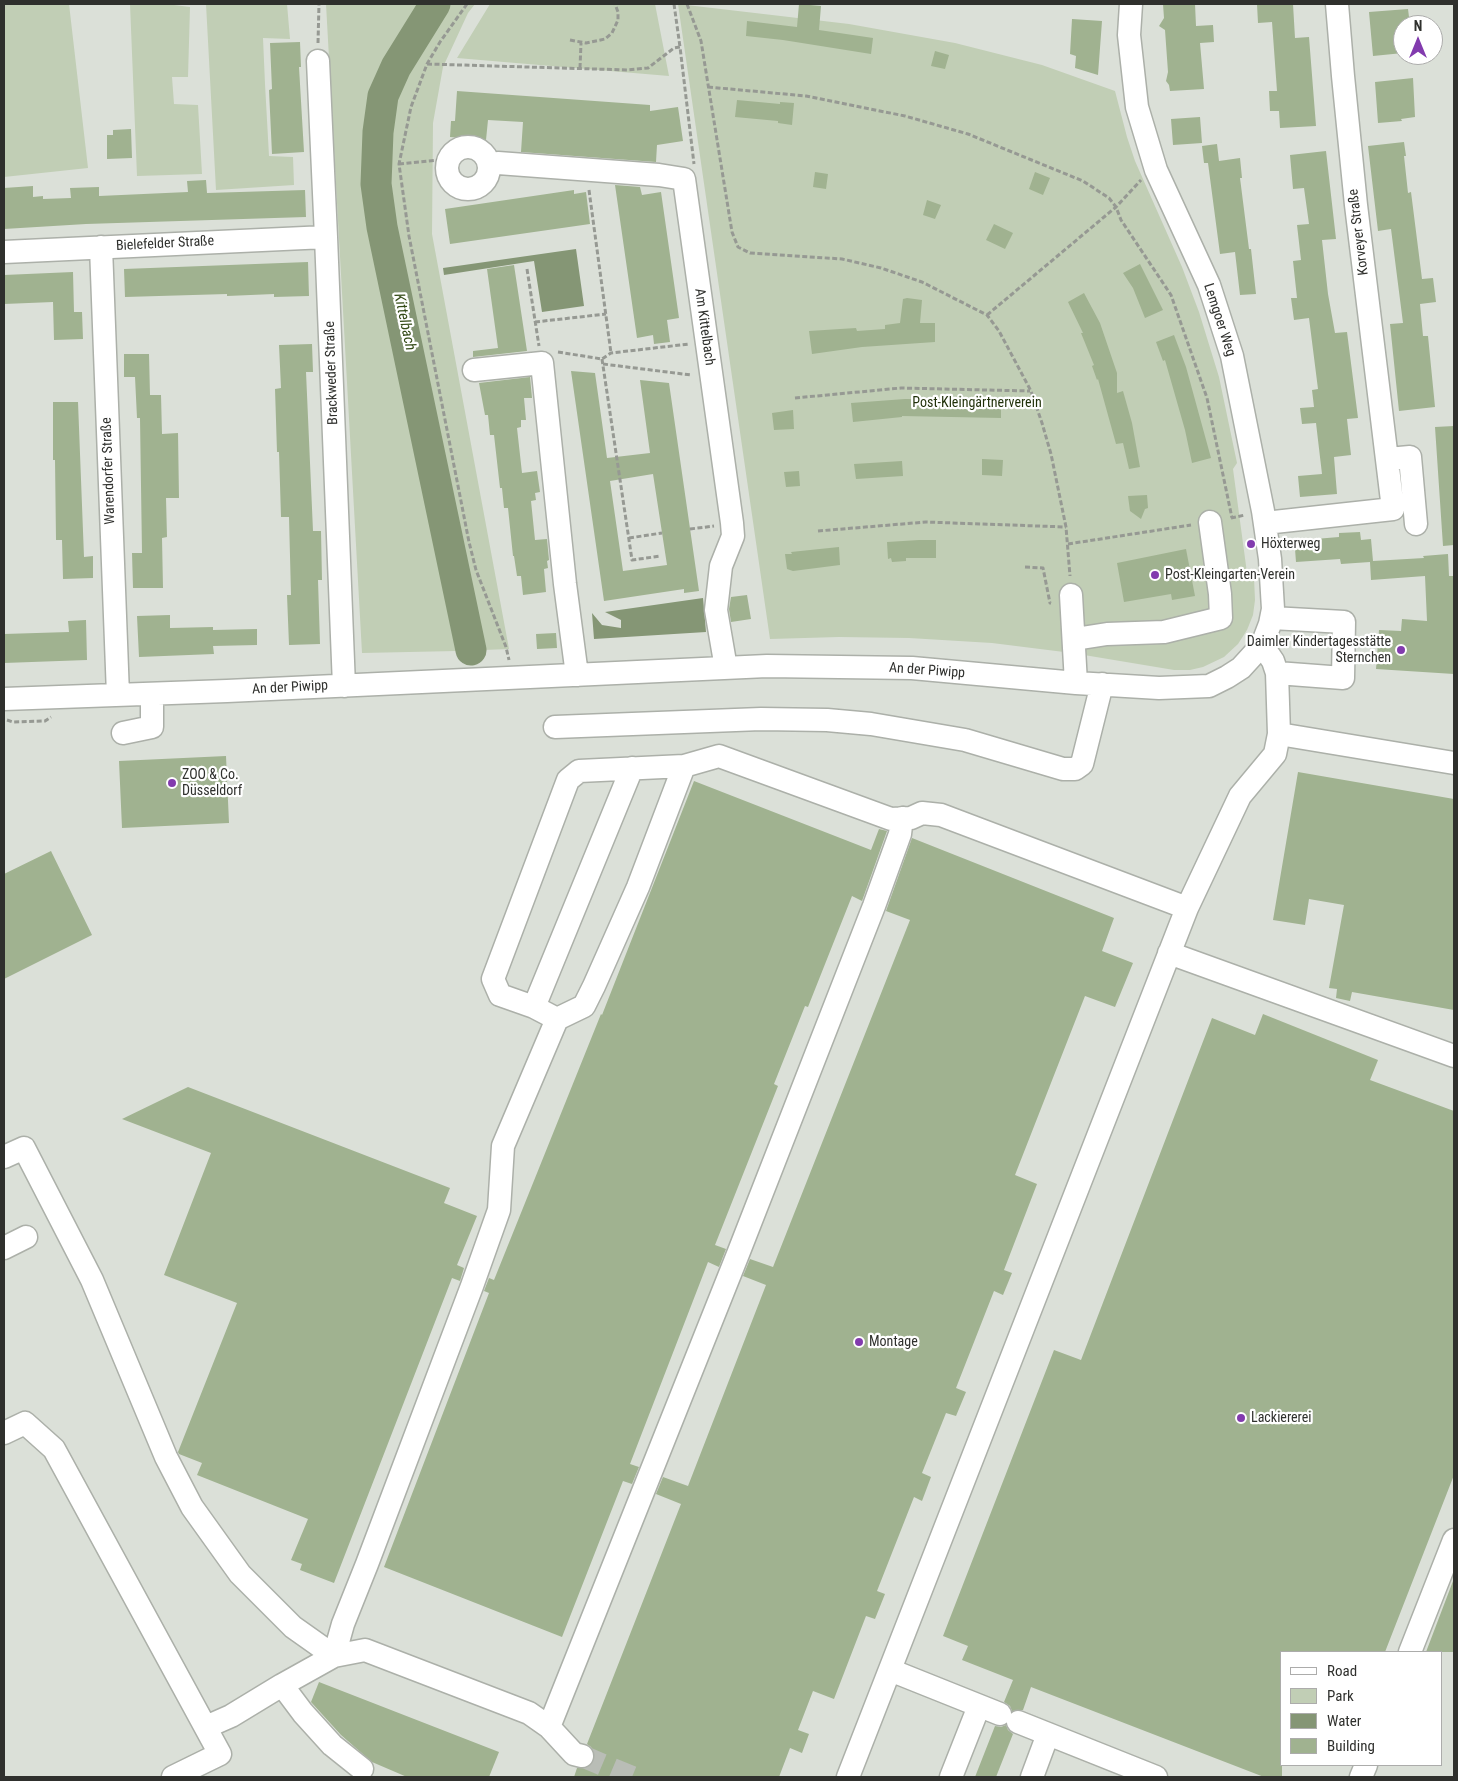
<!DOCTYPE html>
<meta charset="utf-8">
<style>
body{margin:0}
#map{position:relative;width:1458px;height:1781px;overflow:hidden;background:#dbe0d8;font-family:"Roboto Condensed",sans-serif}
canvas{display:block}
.frame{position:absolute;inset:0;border:5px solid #2f302d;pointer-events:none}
.legend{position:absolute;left:1280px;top:1651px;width:162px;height:115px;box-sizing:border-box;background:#fff;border:1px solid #acacab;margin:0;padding:6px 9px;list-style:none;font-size:15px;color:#2f302d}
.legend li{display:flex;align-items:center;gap:10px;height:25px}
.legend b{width:25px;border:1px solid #acacab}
.north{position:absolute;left:1393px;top:15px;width:50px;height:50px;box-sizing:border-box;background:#fff;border:1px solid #acacab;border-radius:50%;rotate:0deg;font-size:14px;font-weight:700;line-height:20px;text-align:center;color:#2f302d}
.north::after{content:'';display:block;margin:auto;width:18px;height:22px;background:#823bae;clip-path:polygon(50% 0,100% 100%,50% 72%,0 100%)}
</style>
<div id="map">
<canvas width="1458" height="1781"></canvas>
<div class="frame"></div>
<ul class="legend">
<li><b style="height:6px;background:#fff"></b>Road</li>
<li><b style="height:14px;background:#c1ceb5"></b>Park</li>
<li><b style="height:14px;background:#859675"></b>Water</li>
<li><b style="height:14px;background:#a0b290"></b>Building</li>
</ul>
<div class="north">N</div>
</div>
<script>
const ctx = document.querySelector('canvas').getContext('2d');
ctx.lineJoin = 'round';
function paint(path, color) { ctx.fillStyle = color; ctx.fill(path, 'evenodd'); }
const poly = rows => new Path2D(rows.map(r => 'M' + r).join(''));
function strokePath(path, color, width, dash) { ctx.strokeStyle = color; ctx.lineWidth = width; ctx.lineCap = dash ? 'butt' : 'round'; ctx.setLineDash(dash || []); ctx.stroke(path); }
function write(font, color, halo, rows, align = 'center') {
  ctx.font = font + ' "Roboto Condensed",sans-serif'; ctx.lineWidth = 4.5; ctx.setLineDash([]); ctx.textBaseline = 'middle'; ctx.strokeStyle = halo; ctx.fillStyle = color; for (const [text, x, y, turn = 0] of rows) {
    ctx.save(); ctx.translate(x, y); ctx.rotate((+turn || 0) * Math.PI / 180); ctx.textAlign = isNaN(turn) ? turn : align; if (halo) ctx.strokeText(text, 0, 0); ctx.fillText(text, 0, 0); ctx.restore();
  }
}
const green = poly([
 [4,4,69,4,88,168,4,177],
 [130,4,166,4,190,7,188,77,172,77,174,104,198,105,202,174,137,176],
 [206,4,287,4,290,39,263,38,265,84,269,156,293,157,294,185,216,190],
 [326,4,418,4,371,95,366,167,367,197,404,402,456,651,362,653],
 [422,4,475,4,468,13,443,67,433,123,432,234,509,649,458,651,375,227,372,95],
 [490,4,655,4,669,76,457,58],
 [678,4,849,24,955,43,1042,65,1115,91,1127,137,1135,161,1182,267,1199,312,1219,377,1237,463,1233,469,1247,573,1254,578,1255,600,1253,615,1247,630,1238,644,1224,657,1203,667,1190,670,1174,670,1072,653,992,643,909,638,839,637,770,639]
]);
const water = poly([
 [576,249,584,306,542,312,534,261,444,275,443,268],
 [703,598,706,632,594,639,592,613,602,625,621,628,621,620,605,612]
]);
const river = poly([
 [435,4,396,67,383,96,378,132,376,184,382,227,471,650]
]);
const building = poly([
 [799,4,821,6,819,30,873,38,871,54,783,40,746,36,747,21,797,27],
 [1163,4,1195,4,1196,26,1213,25,1214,42,1200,43,1204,89,1170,91,1169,85,1166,81,1168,72,1165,30,1159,26,1164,18],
 [1257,4,1293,4,1295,38,1309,37,1316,126,1280,128,1279,111,1270,111,1269,91,1277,91,1272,22,1258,23],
 [1408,9,1410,25,1403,25,1403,53,1373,56,1369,12],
 [1072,19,1102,21,1098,75,1075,68,1076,56,1070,54],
 [300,42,301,67,299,67,304,152,272,154,269,90,272,89,270,43],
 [935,51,949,55,945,69,931,66],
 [1413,78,1415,117,1401,119,1402,121,1378,123,1375,82],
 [457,91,650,105,650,111,678,107,683,141,657,145,656,162,521,152,523,122,488,120,486,140,450,137,451,121,455,121],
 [737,100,780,104,780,102,794,103,792,125,778,123,778,121,735,117],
 [1200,117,1202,143,1173,145,1171,119],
 [131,129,132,158,107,159,107,135,113,135,113,130],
 [1404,142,1406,156,1404,156,1408,193,1411,192,1422,279,1433,278,1436,302,1420,304,1423,336,1428,336,1435,407,1399,411,1390,324,1403,323,1391,229,1378,231,1368,146],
 [1217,144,1219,161,1240,158,1242,178,1240,178,1249,249,1251,249,1256,294,1240,295,1235,252,1220,254,1208,163,1204,163,1202,146],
 [1326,151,1336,239,1322,240,1328,294,1335,333,1347,332,1358,418,1347,419,1351,455,1334,457,1337,494,1300,497,1298,476,1322,474,1316,423,1302,424,1300,408,1314,407,1312,390,1318,389,1309,318,1294,320,1291,298,1297,298,1293,261,1301,260,1297,225,1309,224,1304,188,1293,189,1290,155],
 [815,172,828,174,826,189,813,187],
 [1035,172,1050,178,1043,195,1029,189],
 [206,180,207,193,305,190,306,217,86,224,4,229,4,188,33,186,33,197,43,196,43,199,71,198,70,188,99,187,99,196,188,192,187,181],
 [615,185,640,187,642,195,661,192,679,318,667,320,670,342,654,344,653,335,637,338],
 [574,190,574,194,586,192,590,224,450,244,445,209],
 [927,200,941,205,935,219,923,215],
 [994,224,1013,233,1005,249,986,240],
 [308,262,309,296,274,297,274,294,227,296,227,294,125,297,124,269],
 [1140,264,1163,310,1145,318,1133,288,1123,273],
 [514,265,527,351,473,357,473,351,498,348,487,269],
 [73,272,74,312,82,312,83,339,54,340,53,302,4,304,4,275],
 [1084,293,1100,323,1117,373,1117,393,1123,391,1132,423,1140,467,1129,469,1123,443,1116,444,1098,379,1097,380,1092,366,1094,365,1081,333,1083,333,1068,302],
 [907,298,922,300,920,323,935,323,935,342,862,347,812,354,809,331,856,328,857,331,885,329,885,325,900,323,903,299],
 [1174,335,1186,367,1211,458,1192,463,1185,430,1165,360,1163,361,1156,342],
 [312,344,313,372,306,372,313,531,321,531,322,580,318,580,320,644,289,645,287,595,291,595,289,517,281,517,279,452,277,452,275,389,281,388,279,345],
 [124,354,149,354,150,395,161,395,162,434,178,433,179,498,166,498,167,537,162,538,163,588,133,588,132,553,142,553,140,418,137,418,135,377,124,377],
 [571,371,595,373,607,458,650,453,640,380,669,383,699,591,684,593,684,589,604,601],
 [653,474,667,565,623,571,610,481],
 [530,377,532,398,524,398,526,420,521,420,521,427,517,428,522,473,537,471,540,492,535,493,536,500,531,501,535,540,547,539,549,560,547,561,548,568,544,569,546,592,523,595,521,576,517,576,514,556,513,556,508,508,504,508,502,488,500,488,494,435,490,435,488,415,485,415,479,383],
 [905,399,1001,400,1001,418,902,416,902,417,853,422,851,403],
 [53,402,78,402,84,557,93,556,93,578,63,579,62,540,56,540,55,460,53,460],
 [793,410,794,429,774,430,772,413],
 [1454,426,1454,545,1443,546,1435,427],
 [982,459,1003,460,1002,476,982,475],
 [902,461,903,476,856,479,854,464],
 [799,471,800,486,786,487,784,472],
 [1147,495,1148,508,1145,509,1141,519,1130,511,1128,496],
 [1360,532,1361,540,1371,539,1373,561,1424,558,1423,556,1448,554,1449,576,1454,576,1454,674,1376,669,1379,630,1401,631,1402,619,1427,621,1425,576,1371,580,1370,562,1341,564,1340,559,1296,562,1295,549,1303,549,1303,540,1339,537,1339,533],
 [919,540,936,540,936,558,906,558,906,561,892,562,891,558,888,559,887,542],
 [839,547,840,565,793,571,787,569,785,554,792,554,791,552],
 [1186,549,1195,596,1172,600,1171,594,1124,602,1117,563],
 [747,595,751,619,731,622,729,609,731,597],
 [170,615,170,628,213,627,213,630,257,629,257,645,213,646,214,654,139,657,137,616],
 [86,620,87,660,4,663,4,634,69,632,68,621],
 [556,633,557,648,537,649,536,634],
 [226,756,229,823,122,828,119,761],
 [1298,772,1454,799,1454,1010,1352,992,1350,1001,1336,998,1337,989,1329,988,1344,905,1309,899,1305,925,1273,920],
 [694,781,871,850,879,829,887,831,862,901,852,896,808,1007,805,1006,774,1084,778,1086,715,1245,726,1249,719,1267,708,1262,630,1464,639,1467,632,1484,623,1481,562,1637,384,1567,489,1293,484,1291,489,1278,494,1280,601,1014,602,1015],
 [912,838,1114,918,1102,951,1133,963,1115,1007,1085,996,1015,1175,1037,1184,1004,1270,1012,1273,1003,1295,994,1291,956,1388,966,1392,956,1416,946,1413,922,1473,931,1477,922,1501,914,1497,877,1591,885,1594,875,1619,866,1616,834,1699,813,1691,798,1730,809,1734,802,1753,790,1748,779,1777,574,1777,577,1768,586,1768,591,1765,595,1760,594,1752,591,1747,587,1744,681,1504,656,1494,663,1477,688,1486,766,1285,743,1276,750,1259,773,1267,910,920,886,911],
 [51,851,92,935,4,979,4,874],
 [1263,1014,1378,1060,1370,1080,1454,1111,1454,1475,1385,1652,1282,1652,1282,1777,1264,1777,1031,1687,1023,1710,1012,1711,1010,1706,1004,1702,1013,1680,962,1660,968,1646,943,1636,1054,1350,1081,1360,1212,1018,1255,1035],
 [188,1087,450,1188,444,1203,477,1216,457,1265,464,1268,460,1281,452,1278,334,1583,300,1570,302,1564,291,1560,308,1519,197,1475,202,1463,179,1454,178,1452,237,1303,164,1275,211,1153,122,1119],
 [1453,1581,1454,1652,1426,1652],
 [319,1682,499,1752,489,1777,407,1777,372,1762,341,1735,311,1702],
 [1006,1725,1008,1730,1013,1734,996,1777,975,1777,995,1726,1001,1727]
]);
const minorTunnel = poly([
 [582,1756,632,1777]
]);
const path = poly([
 [467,4,440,42,427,64,411,107,399,164,409,236,469,542,476,570,506,647,509,660],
 [674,4,680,47],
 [687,4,701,41,732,232,738,247,750,253,842,259,881,268,922,282,987,315,999,331,1031,391,1042,423,1051,454,1066,527,1070,576],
 [570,40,586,43,605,39,612,33,618,20,618,12,615,4],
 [318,43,319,4],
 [427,64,628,70,648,68,674,48,680,47,694,164],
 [580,68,581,43],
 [708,87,806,96,905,116,968,134,1083,181,1109,198,1116,207,1121,220,1171,295,1207,398,1232,518],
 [399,164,448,159],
 [589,190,611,353],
 [527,269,539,346],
 [987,315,1116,207,1141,180],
 [535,322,606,314],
 [558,352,602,359,611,353,689,344],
 [602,359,632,560,661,556],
 [603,364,691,375],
 [795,398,901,388,1030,391],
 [1231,518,1245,515],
 [690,529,714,526],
 [818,531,926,522,1066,527],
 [629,538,662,533],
 [1068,544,1191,525],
 [1025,567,1043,568,1050,603,1051,603],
 [7,720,13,722,45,721,51,717]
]);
const minor = poly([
 [318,61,326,237,344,686],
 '447 168a21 21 0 1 1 42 0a21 21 0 1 1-42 0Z',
 [490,165,498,163,659,175,684,179,732,523,733,536,721,566,716,610,726,668],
 [101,247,118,695],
 [4,252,326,237],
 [474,370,542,363,565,584,577,675],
 [1388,459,1410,457,1416,524],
 [1265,523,1393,509,1356,205,1343,76,1337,4],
 [1071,595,1076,683],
 [1272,618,1344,622,1343,678,1277,673],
 [1075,639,1107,634,1164,632,1221,618,1220,594,1210,522],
 [1262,645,1273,661,1277,673,1279,734,1454,763],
 [4,699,227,691,767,666,912,668,1076,683,1159,688,1209,686,1227,677,1241,668,1262,645,1270,624,1273,609,1270,559,1263,511,1232,356,1209,285,1156,170,1137,107,1129,35,1131,4],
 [555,727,761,719,827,720,871,724,965,740,1063,769,1075,769,1082,764,1102,684],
 [123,733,152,727,152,694],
 [1169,953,1454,1056],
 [534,1007,632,768],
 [557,1019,534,1007,500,995,493,979,568,780,579,771,684,766,719,756,891,819,911,818,922,813,941,815,1187,908],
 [4,1157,24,1148,92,1280,166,1457,192,1507,240,1574,293,1627,334,1656,343,1624,367,1564,472,1286,499,1210,503,1146,557,1019,584,1006,594,986,638,887,684,766],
 [4,1248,26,1237],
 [4,1433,25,1423,54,1449,220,1754,173,1777],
 [1410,1652,1454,1540],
 [890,1670,1000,1714],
 [282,1685,303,1713,332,1745,362,1769],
 [1018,1722,1156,1777],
 [206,1727,231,1716,282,1685,334,1656,365,1650,529,1713,549,1727,574,1754,582,1756],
 [549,1727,738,1254,874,906,900,834,902,818],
 [848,1777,1187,908,1240,796,1275,754,1279,734],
 [951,1777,979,1706],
 [1032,1777,1048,1734],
 [1361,1777,1366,1765]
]);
const markers = [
 [1251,544,5,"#823bae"],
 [1155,575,5,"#823bae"],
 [1401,650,5,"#823bae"],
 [172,783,5,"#823bae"],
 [859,1342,5,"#823bae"],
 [1241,1418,5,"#823bae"]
];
const streetNames = [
 ["Korveyer Straße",1359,232,-97],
 ["Bielefelder Straße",165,244,-3],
 ["Lemgoer Weg",1219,320,72],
 ["Am Kittelbach",704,327,82],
 ["Brackweder Straße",332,373,-92],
 ["Warendorfer Straße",109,471,-92],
 ["An der Piwipp",927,671,4],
 ["An der Piwipp",290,688,-3]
];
const parkNames = [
 ["Post-Kleingärtnerverein",977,403]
];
const poiNames = [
 ["Höxterweg",1261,544],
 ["Post-Kleingarten-Verein",1165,575],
 ["Daimler Kindertagesstätte",1391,642,"right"],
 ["Sternchen",1391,658,"right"],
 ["ZOO & Co.",182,775],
 ["Düsseldorf",182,791],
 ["Montage",869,1342],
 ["Lackiererei",1251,1418]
];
const waterNames = [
 ["Kittelbach",404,322,78]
];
paint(green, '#c1ceb5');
paint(water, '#859675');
strokePath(river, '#859675', 31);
paint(building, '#a0b290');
strokePath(minorTunnel, '#b9bdb6', 22, [22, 11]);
strokePath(minor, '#acb0a9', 25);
strokePath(path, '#969993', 3, [5, 2.5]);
strokePath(minor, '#fff', 22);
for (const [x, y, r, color] of markers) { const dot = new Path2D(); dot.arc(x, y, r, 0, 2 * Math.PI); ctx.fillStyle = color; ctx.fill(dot); strokePath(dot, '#fff', 2); }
write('14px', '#2f302d', '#fff', streetNames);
write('14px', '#1f2f08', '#fff', parkNames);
write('14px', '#2f302d', '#fff', poiNames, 'left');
write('italic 15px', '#344b17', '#fff', waterNames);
</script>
